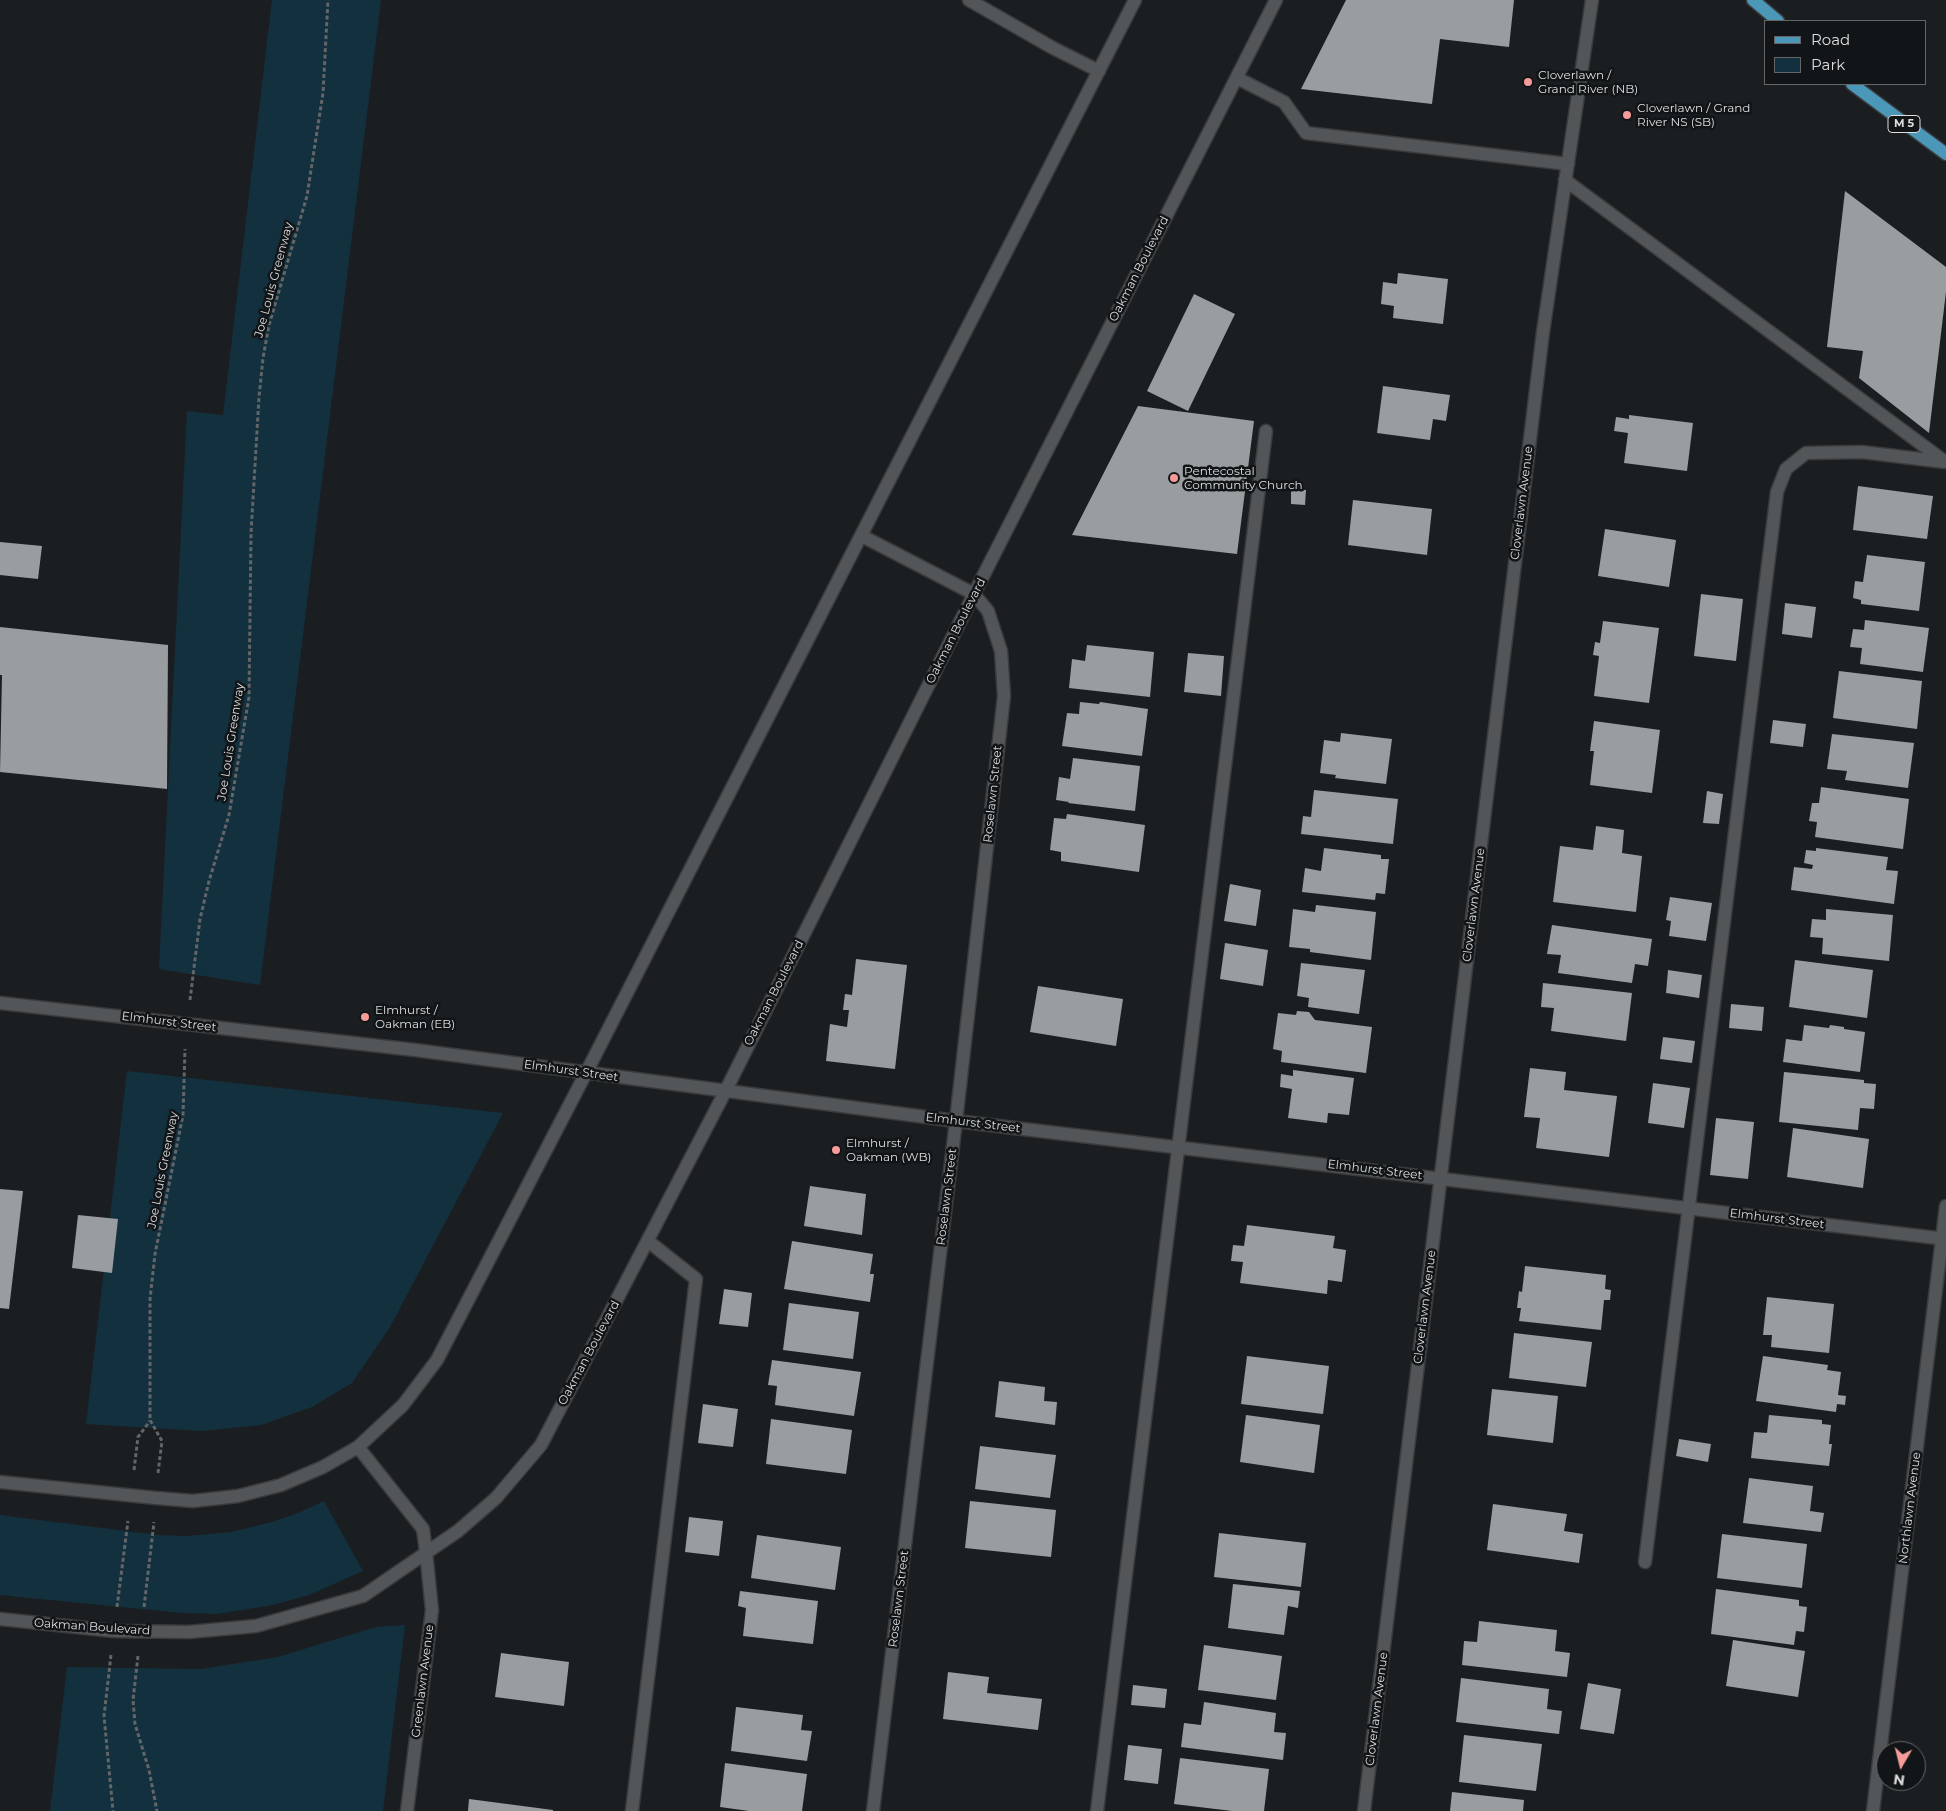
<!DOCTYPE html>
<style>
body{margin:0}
#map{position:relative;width:1946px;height:1811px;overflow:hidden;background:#1b1e20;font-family:Montserrat,sans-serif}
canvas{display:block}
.legend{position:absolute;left:1764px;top:20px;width:162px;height:65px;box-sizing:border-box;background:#121517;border:1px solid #636567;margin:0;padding:6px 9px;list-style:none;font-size:15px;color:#dcdee0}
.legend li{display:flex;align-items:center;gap:10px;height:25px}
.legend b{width:25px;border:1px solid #636567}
.north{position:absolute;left:1876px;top:1741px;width:50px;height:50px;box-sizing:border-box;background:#121517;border:1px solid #636567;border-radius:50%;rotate:188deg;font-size:14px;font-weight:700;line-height:20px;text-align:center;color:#dcdee0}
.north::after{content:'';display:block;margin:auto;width:18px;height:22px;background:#f59b9a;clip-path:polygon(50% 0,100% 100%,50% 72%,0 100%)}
</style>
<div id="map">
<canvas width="1946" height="1811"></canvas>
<ul class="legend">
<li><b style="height:6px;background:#4b97b8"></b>Road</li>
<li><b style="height:14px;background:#13303e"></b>Park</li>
</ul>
<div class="north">N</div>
</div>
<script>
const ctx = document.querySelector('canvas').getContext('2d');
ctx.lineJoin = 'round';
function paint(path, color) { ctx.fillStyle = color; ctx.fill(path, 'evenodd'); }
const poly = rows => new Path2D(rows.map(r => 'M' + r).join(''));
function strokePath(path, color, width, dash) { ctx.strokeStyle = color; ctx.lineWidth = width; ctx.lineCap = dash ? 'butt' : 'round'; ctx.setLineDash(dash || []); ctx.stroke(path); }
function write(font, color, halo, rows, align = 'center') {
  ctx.font = font + ' Montserrat,sans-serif'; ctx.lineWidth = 5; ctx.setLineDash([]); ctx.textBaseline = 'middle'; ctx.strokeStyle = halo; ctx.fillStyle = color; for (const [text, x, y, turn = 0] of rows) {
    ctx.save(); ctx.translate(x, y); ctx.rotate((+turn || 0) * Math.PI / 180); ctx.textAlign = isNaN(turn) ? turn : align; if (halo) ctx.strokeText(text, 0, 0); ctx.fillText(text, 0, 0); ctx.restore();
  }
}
const green = poly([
 [272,0,381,0,260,985,159,969,187,411,223,415],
 [127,1071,503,1113,390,1327,352,1383,312,1407,261,1425,202,1431,86,1424],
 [324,1501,363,1571,309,1595,273,1605,217,1614,182,1613,0,1595,0,1515,158,1535,187,1536,231,1532,272,1522,298,1513],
 [405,1625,383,1811,50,1811,67,1667,200,1669,278,1657,376,1627]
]);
const building = poly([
 [1346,0,1514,0,1509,47,1440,39,1432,104,1301,89],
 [1845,191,1946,267,1946,292,1929,433,1859,378,1863,351,1827,347],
 [1398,273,1448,279,1443,324,1393,318,1394,306,1381,304,1383,282,1397,284],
 [1194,294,1235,314,1188,411,1147,391],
 [1383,386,1450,395,1446,421,1433,419,1430,440,1377,433],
 [1138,406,1254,421,1237,554,1072,535],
 [1629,415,1693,423,1687,471,1624,463,1628,433,1614,431,1616,417,1629,419],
 [1858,486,1933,496,1927,539,1853,530],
 [1291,490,1306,490,1305,505,1291,504],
 [1353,500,1432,509,1427,555,1348,545],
 [1605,529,1676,540,1669,587,1598,576],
 [0,542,42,546,38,579,0,575],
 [1867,555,1925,562,1919,611,1861,604,1861,600,1853,598,1855,581,1863,582],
 [1701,594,1743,599,1736,661,1694,656],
 [1785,603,1816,607,1812,638,1782,634],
 [1865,620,1929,628,1923,672,1860,664,1862,648,1850,647,1853,629,1864,630],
 [1603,621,1659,628,1649,703,1594,696,1599,656,1593,655,1595,642,1600,643],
 [0,627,168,645,167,789,0,772,2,675,0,675],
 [1087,645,1154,652,1150,697,1069,688,1072,659,1085,661],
 [1188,653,1224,656,1221,696,1184,692],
 [1839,671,1922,681,1917,729,1833,718],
 [1080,702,1099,704,1100,702,1148,709,1142,756,1062,746,1067,713,1079,714],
 [1773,720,1806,724,1803,747,1770,743],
 [1594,721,1660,730,1652,793,1590,785,1594,751,1590,751],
 [1341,733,1392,739,1386,784,1335,778,1336,775,1320,773,1324,740,1340,742],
 [1832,734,1914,743,1908,788,1845,780,1847,771,1827,769],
 [1073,758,1140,766,1135,811,1068,803,1069,802,1056,800,1059,777,1070,779],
 [1821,787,1909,799,1903,849,1815,837,1817,822,1809,821,1812,803,1819,803],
 [1314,790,1398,799,1393,844,1301,834,1303,816,1311,817],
 [1707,791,1723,794,1719,824,1703,823],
 [1067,814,1145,825,1139,872,1061,861,1061,852,1050,850,1054,818,1066,819],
 [1596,826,1624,830,1622,853,1642,856,1636,912,1553,902,1560,846,1593,850],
 [1324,848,1381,855,1381,859,1389,859,1385,894,1376,893,1375,900,1302,892,1305,868,1321,871],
 [1816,848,1888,857,1886,870,1898,871,1894,904,1791,890,1794,867,1812,869,1813,865,1804,863,1806,850,1816,851],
 [1230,884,1261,890,1256,926,1224,921],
 [1670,897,1712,903,1706,941,1669,936,1671,921,1666,920],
 [1316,905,1376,912,1371,960,1310,952,1310,949,1289,947,1293,909,1315,912],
 [1826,909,1893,915,1889,961,1822,954,1823,938,1810,937,1812,919,1826,920],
 [1552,925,1652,939,1648,966,1635,964,1632,983,1558,973,1561,955,1547,954],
 [1225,943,1268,950,1263,986,1220,979],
 [856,959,907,965,895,1069,826,1061,830,1024,847,1027,849,1010,843,1010,845,994,852,995],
 [1795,960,1873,970,1867,1018,1789,1007],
 [1301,963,1365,970,1359,1014,1308,1007,1309,998,1297,996],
 [1668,970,1702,975,1699,998,1666,993],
 [1543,983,1632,993,1626,1041,1551,1031,1554,1008,1541,1007],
 [1038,986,1123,999,1116,1046,1030,1032],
 [1731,1004,1764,1007,1762,1031,1729,1028],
 [1297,1011,1309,1012,1315,1020,1372,1027,1366,1073,1281,1062,1282,1051,1273,1049,1278,1013,1296,1015],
 [1804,1025,1829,1028,1830,1025,1844,1027,1844,1029,1865,1032,1860,1072,1783,1062,1786,1039,1802,1041],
 [1663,1037,1695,1041,1692,1063,1660,1059],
 [1530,1068,1566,1072,1564,1090,1617,1096,1609,1157,1536,1148,1540,1118,1524,1117],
 [1293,1070,1354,1078,1349,1115,1328,1113,1327,1123,1288,1118,1292,1089,1280,1087,1281,1074,1293,1076],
 [1784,1072,1864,1080,1864,1083,1876,1084,1874,1109,1860,1108,1858,1130,1779,1122],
 [1653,1083,1690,1088,1684,1128,1648,1123],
 [1716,1118,1754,1122,1748,1179,1710,1175],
 [1793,1128,1869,1139,1863,1188,1787,1177],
 [810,1186,866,1194,862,1235,804,1226],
 [0,1189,23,1191,9,1309,0,1308],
 [78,1215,118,1219,112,1273,72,1268],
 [1247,1225,1335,1236,1333,1248,1346,1250,1342,1282,1328,1280,1327,1294,1240,1283,1243,1262,1231,1261,1233,1245,1244,1246],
 [792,1241,873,1254,870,1274,874,1274,870,1302,784,1289],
 [1525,1266,1606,1275,1605,1289,1611,1290,1610,1300,1604,1300,1601,1330,1519,1321,1521,1308,1517,1308,1519,1291,1522,1292],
 [724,1289,752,1293,748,1327,719,1324],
 [1767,1297,1834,1304,1829,1353,1771,1347,1772,1335,1763,1335],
 [789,1303,859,1312,853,1359,783,1350],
 [1514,1333,1592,1342,1586,1387,1509,1378],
 [1247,1356,1329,1366,1323,1414,1241,1404],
 [1763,1356,1828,1365,1827,1370,1841,1372,1838,1395,1846,1396,1845,1405,1837,1404,1836,1412,1756,1401],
 [772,1360,861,1372,854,1416,775,1405,777,1386,768,1385],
 [999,1381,1045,1387,1044,1401,1057,1402,1055,1425,995,1417],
 [1492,1389,1558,1396,1553,1443,1487,1435],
 [703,1404,738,1409,733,1447,698,1443],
 [1246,1415,1320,1425,1314,1473,1240,1462],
 [1769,1415,1822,1420,1822,1424,1831,1425,1829,1444,1832,1444,1829,1466,1751,1458,1754,1432,1767,1433],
 [771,1419,852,1430,846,1474,766,1464],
 [1679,1439,1711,1444,1708,1462,1676,1456],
 [980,1446,1056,1455,1050,1498,975,1489],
 [1749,1478,1813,1486,1810,1511,1824,1513,1821,1532,1743,1523],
 [970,1501,1056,1510,1051,1557,965,1548],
 [1493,1504,1567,1514,1564,1531,1583,1534,1579,1563,1487,1550],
 [689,1517,723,1521,719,1556,685,1552],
 [1219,1533,1306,1543,1301,1587,1214,1577],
 [1722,1534,1807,1544,1802,1588,1717,1578],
 [757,1535,841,1547,835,1590,751,1578],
 [1233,1584,1300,1591,1298,1608,1288,1606,1284,1635,1228,1628],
 [1716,1589,1799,1600,1799,1606,1807,1607,1804,1632,1796,1631,1794,1645,1711,1634],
 [740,1591,818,1601,813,1644,743,1636,746,1608,738,1606],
 [1479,1621,1557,1630,1555,1651,1570,1653,1567,1677,1462,1665,1464,1641,1477,1642],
 [1733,1640,1805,1651,1798,1697,1726,1686],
 [1204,1645,1282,1656,1276,1700,1198,1690],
 [501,1653,569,1662,564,1706,495,1697],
 [948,1672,989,1677,987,1693,1042,1699,1038,1730,943,1719],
 [1461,1678,1549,1689,1547,1709,1562,1711,1559,1734,1456,1722],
 [1588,1683,1621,1689,1614,1734,1580,1729],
 [1133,1685,1167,1689,1165,1708,1131,1705],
 [1204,1702,1276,1713,1274,1732,1286,1733,1283,1760,1181,1747,1184,1723,1201,1725],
 [736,1707,803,1715,801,1730,812,1731,807,1761,731,1751],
 [1464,1735,1542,1744,1536,1791,1459,1782],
 [1128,1745,1162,1749,1158,1784,1124,1780],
 [1180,1758,1269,1769,1264,1811,1232,1811,1174,1804],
 [725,1763,807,1774,802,1811,749,1811,720,1807],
 [1452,1792,1524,1800,1523,1811,1450,1811],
 [469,1799,553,1810,553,1811,468,1811]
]);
const path = poly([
 [190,1000,200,919,209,881,229,815,249,697,251,533,259,397,263,358,269,325,307,196,323,93,328,0],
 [134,1470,138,1437,150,1421],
 [158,1473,162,1441,150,1420,150,1299,155,1254,183,1115,185,1049],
 [117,1607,128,1521],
 [144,1607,154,1522],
 [111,1655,104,1716,113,1811],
 [138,1656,133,1700,135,1724,149,1770,157,1811]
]);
const lane = poly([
 [969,0,1053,48,1099,71],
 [1237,78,1284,102,1306,133,1568,164],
 [1565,180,1944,461],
 [1645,1562,1777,492,1786,469,1806,453,1862,452,1945,462],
 [632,1811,696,1279,648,1241],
 [1097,1811,1266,431]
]);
const street = poly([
 [862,536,974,594,988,611,1001,651,1004,696,956,1121,873,1811],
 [0,1003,415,1050,956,1121,1946,1239],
 [358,1447,423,1529,426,1552,432,1610,407,1811],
 [1364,1811,1543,332,1592,0],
 [1873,1811,1946,1206]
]);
const secondary = poly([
 [0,1482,156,1498,193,1501,238,1496,281,1485,323,1467,358,1447,403,1405,437,1360,586,1073,1135,0],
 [0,1619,114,1631,189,1632,256,1626,363,1596,458,1531,496,1498,541,1445,725,1092,974,594,1276,0]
]);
const primary = poly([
 [1753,0,1778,21],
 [1852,84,1946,154]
]);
const markers = [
 [1528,82,5,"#f59b9a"],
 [1627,115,5,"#f59b9a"],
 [1174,478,5,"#f59b9a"],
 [365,1017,5,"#f59b9a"],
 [836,1150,5,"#f59b9a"]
];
const shields = [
 [1904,124,32]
];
const shieldNames = [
 ["M 5",1904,124]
];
const poiNames = [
 ["Cloverlawn /",1538,75],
 ["Grand River (NB)",1538,89],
 ["Cloverlawn / Grand",1637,108],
 ["River NS (SB)",1637,122],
 ["Pentecostal",1184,471],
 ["Community Church",1184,485],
 ["Elmhurst /",375,1010],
 ["Oakman (EB)",375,1024],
 ["Elmhurst /",846,1143],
 ["Oakman (WB)",846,1157]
];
const streetNames = [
 ["Oakman Boulevard",1139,269,-63],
 ["Joe Louis Greenway",274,280,-75],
 ["Cloverlawn Avenue",1522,503,-83],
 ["Oakman Boulevard",956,631,-63],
 ["Joe Louis Greenway",231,742,-81],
 ["Roselawn Street",993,794,-84],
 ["Cloverlawn Avenue",1474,905,-83],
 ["Oakman Boulevard",774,993,-63],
 ["Elmhurst Street",169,1022,7],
 ["Elmhurst Street",571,1071,8],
 ["Elmhurst Street",973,1123,7],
 ["Joe Louis Greenway",163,1170,-79],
 ["Elmhurst Street",1375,1170,7],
 ["Roselawn Street",947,1197,-83],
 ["Elmhurst Street",1777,1219,7],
 ["Cloverlawn Avenue",1425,1307,-83],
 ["Oakman Boulevard",589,1353,-62],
 ["Northlawn Avenue",1910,1508,-83],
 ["Roselawn Street",899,1599,-83],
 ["Oakman Boulevard",92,1627,4],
 ["Greenlawn Avenue",423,1681,-83],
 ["Cloverlawn Avenue",1377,1709,-83]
];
paint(green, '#13303e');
paint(building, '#999d9f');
strokePath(lane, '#393b3d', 15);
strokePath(street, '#393b3d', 15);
strokePath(secondary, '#393b3d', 15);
strokePath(primary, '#393b3d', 15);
strokePath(path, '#636668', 3, [4, 2.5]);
strokePath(lane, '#535658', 12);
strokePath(street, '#535658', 12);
strokePath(secondary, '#535658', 12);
strokePath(primary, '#4b97b8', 12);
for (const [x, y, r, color] of markers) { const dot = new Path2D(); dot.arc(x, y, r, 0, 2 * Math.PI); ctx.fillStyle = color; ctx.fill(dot); strokePath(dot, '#121517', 2); }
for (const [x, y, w] of shields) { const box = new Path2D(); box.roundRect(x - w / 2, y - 8.5, w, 17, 4); ctx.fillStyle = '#121517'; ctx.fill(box); strokePath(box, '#dcdee0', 1); }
write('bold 11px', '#dcdee0', null, shieldNames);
write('12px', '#dcdee0', '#121517', poiNames, 'left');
write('12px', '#dcdee0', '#121517', streetNames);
</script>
